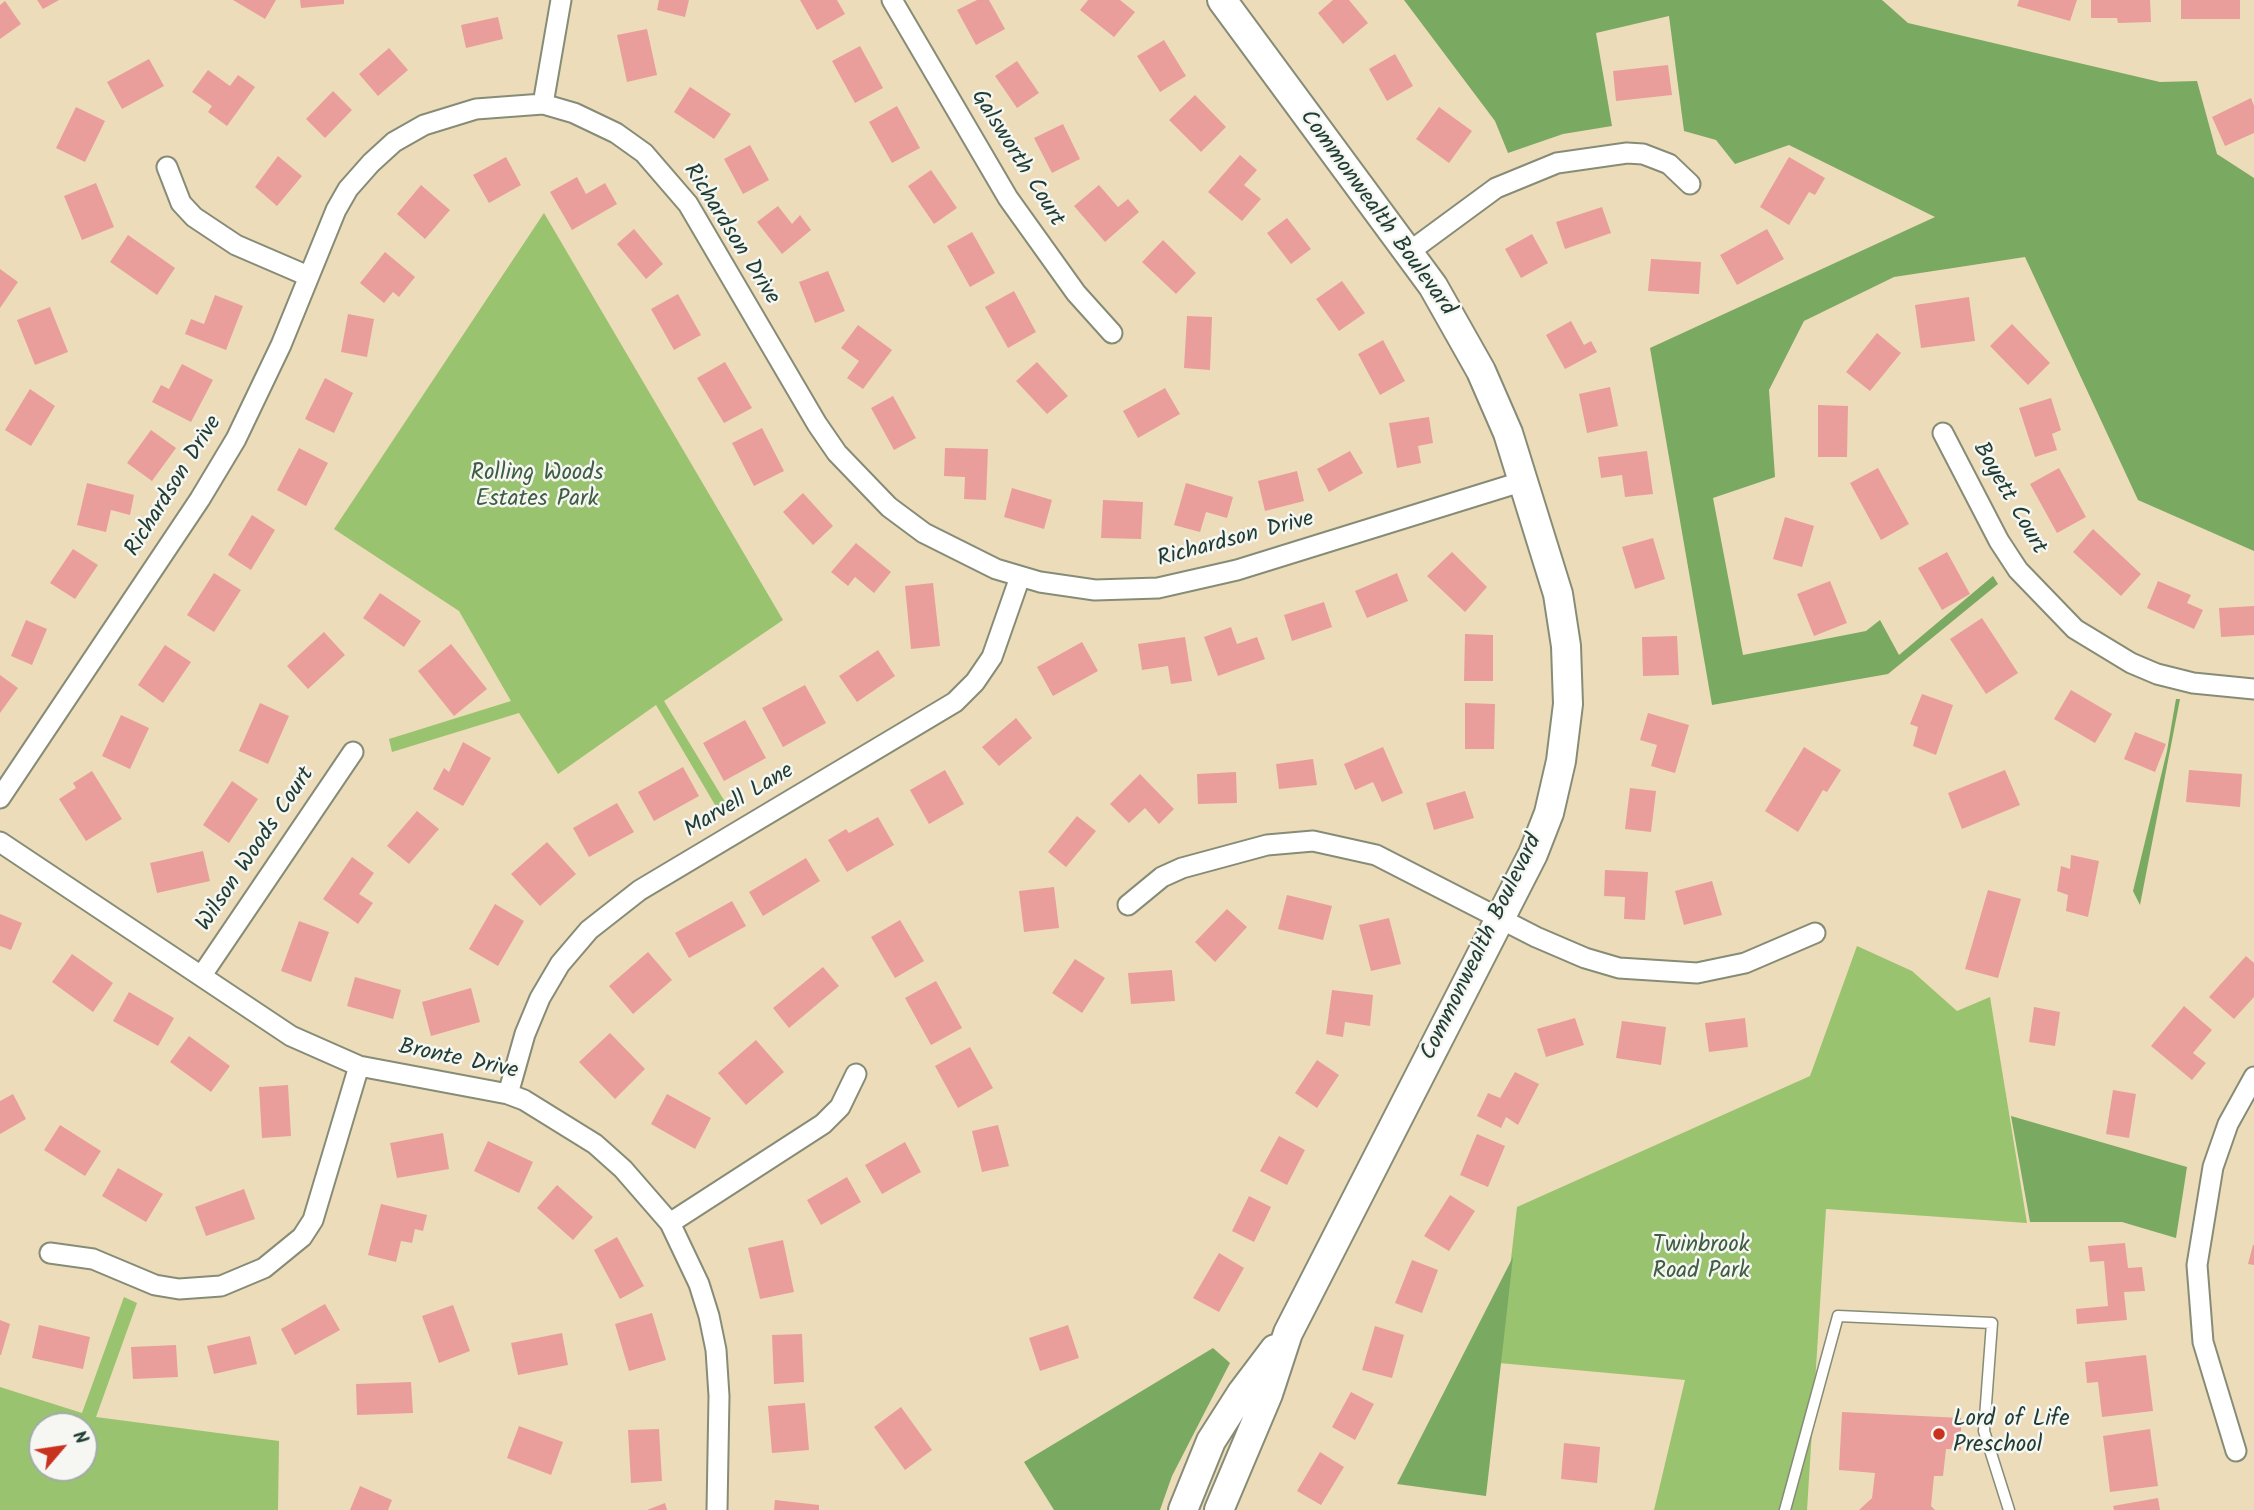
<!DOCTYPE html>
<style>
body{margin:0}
#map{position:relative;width:2254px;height:1510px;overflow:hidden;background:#eddcb9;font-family:Kalam,sans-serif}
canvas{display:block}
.north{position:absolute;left:28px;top:1412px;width:70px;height:70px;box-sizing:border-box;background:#f6f6f2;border:2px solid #a0aca6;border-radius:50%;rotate:61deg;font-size:19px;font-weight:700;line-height:28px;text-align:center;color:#1f3d34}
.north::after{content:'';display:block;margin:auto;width:24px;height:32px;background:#c8321e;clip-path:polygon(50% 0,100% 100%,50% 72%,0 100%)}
</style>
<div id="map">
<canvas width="2254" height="1510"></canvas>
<div class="north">N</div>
</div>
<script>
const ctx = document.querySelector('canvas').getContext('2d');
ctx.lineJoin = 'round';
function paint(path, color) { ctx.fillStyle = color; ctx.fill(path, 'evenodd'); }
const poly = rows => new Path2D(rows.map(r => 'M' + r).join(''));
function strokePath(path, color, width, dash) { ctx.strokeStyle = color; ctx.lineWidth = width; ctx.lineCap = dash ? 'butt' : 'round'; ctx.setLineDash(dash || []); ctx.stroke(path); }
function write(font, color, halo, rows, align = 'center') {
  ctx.font = font + ' Kalam,sans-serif'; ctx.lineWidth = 5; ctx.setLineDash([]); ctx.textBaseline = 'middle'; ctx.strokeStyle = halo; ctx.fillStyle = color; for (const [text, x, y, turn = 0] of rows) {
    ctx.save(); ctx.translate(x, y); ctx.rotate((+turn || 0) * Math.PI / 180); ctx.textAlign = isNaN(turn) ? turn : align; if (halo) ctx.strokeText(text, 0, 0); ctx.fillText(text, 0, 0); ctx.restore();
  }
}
const green = poly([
 [544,213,783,620,664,701,730,810,721,815,656,705,558,774,519,713,392,752,389,739,511,701,459,611,334,529],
 [1857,946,1912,971,1957,1011,1990,997,2027,1223,1826,1209,1807,1510,1654,1510,1685,1380,1499,1363,1517,1207,1810,1076],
 [124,1297,137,1303,96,1417,279,1441,278,1510,0,1510,0,1387,82,1413],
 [42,1426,84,1426,84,1468,42,1468]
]);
const forest = poly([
 [1404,0,1882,0,1908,23,2160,82,2197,81,2217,154,2254,178,2254,551,2138,500,2025,257,1894,277,1804,321,1769,390,1775,477,1713,498,1743,655,1866,631,1880,620,1899,655,1993,576,1998,584,1888,674,1712,705,1650,348,1935,217,1789,145,1735,164,1716,140,1684,131,1669,16,1596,33,1612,126,1563,134,1508,153,1495,121],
 [2176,699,2180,699,2140,905,2133,891,2167,751],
 [2011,1116,2187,1167,2176,1238,2122,1222,2030,1222],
 [1513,1257,1486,1496,1397,1484,1466,1349],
 [1213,1348,1230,1363,1172,1476,1160,1510,1054,1510,1024,1462]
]);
const building = poly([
 [37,0,59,0,43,9],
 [233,0,276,0,265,19],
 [300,0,344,0,344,4,301,8],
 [659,0,689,0,685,17,657,10],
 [800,0,837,0,845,14,817,30],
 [977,0,989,0,1005,29,976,45,957,10],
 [1088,0,1120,0,1135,12,1114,37,1080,10],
 [1333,0,1349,0,1368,23,1343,44,1318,13],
 [2019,0,2077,0,2070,21,2017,6],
 [2091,0,2150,0,2151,22,2118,23,2117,18,2091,18],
 [2181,0,2240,0,2240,19,2181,19],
 [5,1,21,24,0,39,0,5],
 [498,17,503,39,466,48,461,25],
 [647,29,657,75,627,82,617,35],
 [1164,40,1186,76,1160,92,1137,56],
 [860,46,883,88,855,103,832,61],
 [389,48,408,70,378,96,359,74],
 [1395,54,1413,86,1387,101,1369,69],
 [149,59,164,86,122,109,107,82],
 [1017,61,1039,93,1017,108,995,76],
 [1668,65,1672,95,1616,101,1613,71],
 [208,70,230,86,238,75,255,87,227,126,208,112,212,106,192,92],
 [690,87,731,114,714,139,674,112],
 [333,91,352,110,325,138,306,119],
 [1195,95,1226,127,1201,152,1169,120],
 [2251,98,2254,106,2254,133,2225,146,2212,117],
 [897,106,920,148,892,163,869,122],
 [76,107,105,121,85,162,56,148],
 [1439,107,1472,131,1449,163,1416,139],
 [1063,124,1080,159,1052,173,1034,138],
 [750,145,769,180,743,194,724,159],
 [1240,155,1257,170,1244,185,1261,199,1242,221,1208,192],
 [278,156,302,176,277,206,255,187],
 [506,157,521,185,489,203,473,175],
 [1789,157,1825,178,1815,195,1809,192,1789,225,1760,207],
 [931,170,957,208,934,224,908,186],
 [577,177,586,194,605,183,617,204,572,230,550,192],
 [96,183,114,227,82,240,64,196],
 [421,185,450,210,425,239,397,214],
 [1099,185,1118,207,1128,199,1139,212,1105,242,1074,206],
 [778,206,792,224,800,215,811,230,782,254,757,222],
 [1602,207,1611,233,1565,249,1556,222],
 [1287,218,1311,249,1291,264,1267,233],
 [634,229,663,264,646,279,617,244],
 [1767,229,1784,259,1737,285,1720,255],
 [972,232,995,273,970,287,947,246],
 [1532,234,1548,263,1521,278,1505,249],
 [128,235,175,268,157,295,110,262],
 [1163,240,1196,273,1176,294,1142,262],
 [385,252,415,277,399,297,393,292,384,303,360,283],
 [1651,259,1701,262,1699,294,1648,291],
 [0,269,18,282,0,308],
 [828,271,845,311,815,323,799,282],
 [1342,281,1365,313,1339,331,1316,299],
 [1014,291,1036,332,1008,348,985,307],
 [678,294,701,335,674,350,651,309],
 [215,295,243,306,226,350,185,334,191,319,204,324],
 [1969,297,1975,341,1921,348,1915,305],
 [50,307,68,352,35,365,17,320],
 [348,314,374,319,367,357,341,352],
 [1187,316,1212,317,1210,370,1184,368],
 [1571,321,1584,345,1591,341,1597,352,1565,369,1546,335],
 [2012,324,2050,363,2028,385,1990,346],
 [858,325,892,350,863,389,847,378,859,361,841,348],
 [1877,333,1901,353,1870,391,1846,372],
 [1383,340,1405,381,1380,395,1358,354],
 [725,362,752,408,724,423,697,378],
 [1037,362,1068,396,1047,414,1016,381],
 [182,364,213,380,191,422,152,402,161,385,169,389],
 [325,378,353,393,334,433,305,419],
 [1610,387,1618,426,1587,433,1579,394],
 [1165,388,1180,414,1138,438,1123,411],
 [30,389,55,406,31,446,5,430],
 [893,396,916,438,894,450,871,408],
 [2051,398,2061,430,2052,434,2057,450,2035,457,2019,408],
 [1818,405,1848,406,1847,457,1818,457],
 [1429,417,1433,443,1418,446,1421,463,1397,468,1389,423],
 [762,428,784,471,754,486,732,443],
 [151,430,176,448,152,481,127,463],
 [299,448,328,463,306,506,277,490],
 [945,448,988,449,986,500,964,499,965,477,944,476],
 [1350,451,1363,473,1329,492,1317,469],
 [1647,451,1653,494,1625,497,1622,475,1601,478,1598,457],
 [1878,468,1909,524,1881,540,1850,483],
 [2059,468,2086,517,2057,533,2030,484],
 [1297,471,1304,501,1265,511,1258,481],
 [87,483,134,495,130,515,111,510,106,532,77,525],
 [1186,483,1233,497,1227,518,1206,512,1200,532,1174,525],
 [1012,488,1052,500,1044,529,1004,517],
 [803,493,833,526,813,545,783,512],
 [1103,500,1143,502,1141,539,1101,538],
 [252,515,275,530,251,570,228,555],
 [1785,517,1814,526,1802,567,1773,559],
 [2093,529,2141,574,2121,596,2073,552],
 [1653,538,1665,579,1635,589,1622,547],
 [856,543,891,572,874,593,855,577,848,586,831,572],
 [73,549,98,565,75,599,50,583],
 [1452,552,1487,587,1465,612,1427,576],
 [1947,552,1970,594,1942,610,1918,568],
 [214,573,241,590,214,632,187,615],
 [1397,573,1408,601,1367,618,1355,591],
 [1830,581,1847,623,1814,636,1797,594],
 [2158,581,2191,595,2187,603,2203,610,2194,629,2147,608],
 [933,583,940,646,911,649,905,586],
 [380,593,421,621,404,647,363,618],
 [1324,602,1332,627,1292,641,1284,615],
 [2254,606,2254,635,2221,637,2219,608],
 [1982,618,2018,673,1986,694,1950,639],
 [26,620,47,629,32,665,11,656],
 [1231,627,1237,644,1257,637,1265,659,1218,676,1204,637],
 [324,632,345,655,308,689,287,666],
 [1465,634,1493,635,1493,681,1464,681],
 [1677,636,1679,675,1643,676,1642,637],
 [1185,637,1192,681,1171,684,1168,666,1142,670,1138,644],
 [1082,642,1098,671,1053,696,1037,667],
 [451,644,487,689,454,716,418,671],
 [165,645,191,662,163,703,138,685],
 [878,650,895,676,857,702,839,676],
 [0,675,18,688,0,713],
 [805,685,826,723,783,747,762,708],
 [2071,690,2112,714,2095,743,2054,719],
 [1922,694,1953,705,1936,755,1913,746,1918,727,1910,724],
 [260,703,289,716,268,764,239,751],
 [1465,703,1495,704,1494,749,1465,749],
 [1648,713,1689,725,1675,773,1651,766,1657,745,1640,740],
 [121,715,149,728,130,769,102,756],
 [1016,718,1032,738,999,766,982,747],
 [745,720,766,758,724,781,703,743],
 [2135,732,2166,744,2155,772,2124,759],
 [463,742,491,758,463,806,433,789,444,768,449,772],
 [1383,747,1403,793,1382,802,1373,782,1355,790,1344,764],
 [1804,747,1841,770,1827,792,1823,790,1798,832,1765,811],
 [1313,759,1317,785,1279,789,1276,764],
 [683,767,699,796,654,821,638,792],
 [945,770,964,804,929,824,910,790],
 [2005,770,2020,805,1962,829,1948,793],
 [2189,770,2242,774,2240,807,2186,802],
 [92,771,122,819,86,841,59,799,76,788,73,783],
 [1236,772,1237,803,1198,804,1197,774],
 [1140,774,1174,809,1159,824,1145,808,1129,823,1110,804],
 [232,781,258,799,229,843,203,825],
 [1630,788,1656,791,1651,832,1625,829],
 [1465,791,1474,818,1434,830,1426,803],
 [617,803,634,832,589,857,573,828],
 [417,811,439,829,409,864,387,846],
 [1077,816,1096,831,1066,867,1048,852],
 [878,817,894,845,847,872,828,840,846,829,849,833],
 [547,842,576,874,540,906,511,874],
 [203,851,210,881,157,893,150,863],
 [2071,855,2099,861,2088,917,2066,911,2068,895,2057,891,2061,866,2070,869],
 [352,857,374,873,359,894,373,903,358,924,323,899],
 [806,858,820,881,763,916,749,892],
 [1605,870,1648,872,1645,920,1624,919,1625,897,1604,896],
 [1712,881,1722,915,1684,925,1675,891],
 [1054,887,1059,928,1024,932,1019,891],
 [1988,890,2021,899,1998,978,1965,969],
 [1287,895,1332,906,1323,940,1278,929],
 [732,901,746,926,689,958,675,933],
 [495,904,524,921,498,966,469,949],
 [1227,909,1247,927,1215,962,1195,942],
 [0,914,22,923,11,950,0,946],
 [1389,918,1401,964,1371,971,1359,925],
 [900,920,924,961,895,978,871,937],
 [299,921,329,932,311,982,281,971],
 [648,952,672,980,633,1014,609,986],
 [72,954,113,983,93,1012,52,982],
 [2246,956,2254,963,2254,997,2234,1019,2209,997],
 [1075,959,1105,978,1082,1013,1052,993],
 [823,967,839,986,789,1028,773,1008],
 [1172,970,1175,1001,1131,1004,1128,973],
 [355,977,401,990,393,1019,347,1006],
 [936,981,962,1028,931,1045,905,998],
 [471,988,480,1022,431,1036,422,1002],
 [1332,990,1373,995,1370,1026,1345,1022,1343,1037,1326,1034],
 [129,992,174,1018,158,1046,113,1021],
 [2184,1006,2212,1030,2193,1053,2206,1063,2192,1080,2151,1046],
 [2034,1007,2060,1012,2055,1046,2029,1042],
 [1575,1018,1584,1045,1546,1057,1537,1029],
 [1745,1018,1748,1047,1709,1052,1705,1023],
 [1622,1021,1666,1027,1661,1065,1616,1058],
 [610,1033,645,1069,615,1099,579,1062],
 [189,1036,230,1066,211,1092,170,1062],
 [756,1040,784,1072,746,1105,718,1073],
 [970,1047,993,1088,958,1108,935,1066],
 [1317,1060,1339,1075,1317,1108,1295,1093],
 [1515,1072,1539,1084,1518,1125,1506,1117,1501,1128,1477,1116,1488,1093,1500,1098],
 [288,1085,291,1136,262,1138,259,1087],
 [2113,1090,2136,1094,2129,1138,2106,1134],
 [13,1094,26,1119,0,1134,0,1101],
 [667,1094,711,1118,695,1149,651,1124],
 [60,1125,101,1151,85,1176,44,1150],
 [998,1125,1009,1166,982,1172,972,1131],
 [443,1133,449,1169,397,1178,390,1143],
 [1477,1134,1505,1146,1488,1187,1460,1175],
 [1279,1136,1305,1150,1287,1185,1260,1171],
 [488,1141,533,1162,519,1193,474,1171],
 [905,1142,921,1172,882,1194,865,1165],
 [118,1168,163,1194,146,1222,102,1196],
 [847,1177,861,1202,821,1225,807,1200],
 [557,1185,593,1217,573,1240,537,1208],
 [244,1189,255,1219,206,1236,195,1207],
 [1450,1195,1475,1211,1449,1251,1424,1236],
 [1249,1196,1271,1207,1254,1242,1232,1231],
 [381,1204,427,1215,423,1231,415,1229,412,1243,401,1241,396,1262,368,1255],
 [617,1237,644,1286,620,1299,594,1250],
 [783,1240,794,1292,760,1299,748,1248],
 [2125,1243,2128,1268,2142,1267,2145,1291,2124,1292,2127,1320,2077,1324,2076,1309,2108,1306,2104,1261,2090,1262,2088,1246],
 [2253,1245,2254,1245,2254,1265,2248,1264],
 [1219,1253,1244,1268,1219,1312,1193,1298],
 [1412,1260,1438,1270,1422,1313,1395,1303],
 [325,1304,340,1330,295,1355,281,1329],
 [453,1305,470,1351,439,1363,422,1316],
 [652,1313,666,1360,629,1371,615,1324],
 [0,1320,10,1324,1,1355,0,1355],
 [39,1325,90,1337,83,1369,32,1358],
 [1068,1325,1079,1358,1040,1371,1029,1338],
 [1375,1326,1404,1335,1392,1378,1362,1370],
 [562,1333,568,1365,518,1375,511,1343],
 [802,1334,804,1382,774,1384,772,1335],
 [250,1336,257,1364,214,1374,207,1346],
 [176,1345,178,1377,133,1379,131,1347],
 [2146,1355,2153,1411,2102,1417,2098,1382,2087,1383,2085,1362],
 [411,1382,413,1413,357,1415,356,1384],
 [1351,1392,1374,1404,1355,1440,1332,1427],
 [805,1403,809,1450,772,1453,768,1406],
 [901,1407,932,1450,905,1470,874,1427],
 [1842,1412,1961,1418,1961,1450,1946,1449,1943,1476,1934,1476,1931,1506,1935,1510,1859,1510,1872,1498,1875,1473,1839,1470],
 [519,1426,563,1442,551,1475,507,1458],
 [659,1429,662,1481,631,1483,628,1430],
 [2150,1429,2158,1486,2110,1492,2103,1436],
 [1564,1443,1600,1447,1597,1483,1561,1479],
 [1320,1452,1344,1467,1321,1505,1297,1491],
 [360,1486,392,1500,388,1510,350,1510],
 [2158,1498,2160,1510,2114,1510,2113,1506],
 [775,1500,819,1505,819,1510,774,1510],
 [665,1503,667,1510,647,1510]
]);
const lane = poly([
 [1785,1510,1838,1316,1992,1323,1984,1431,2009,1510]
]);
const street = poly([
 [892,0,1008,198,1076,293,1112,333],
 [543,104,561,0],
 [167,167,181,203,194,217,236,245,308,276],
 [1409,252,1496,188,1557,163,1627,153,1643,154,1669,164,1690,184],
 [1943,433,1999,541,2018,570,2075,629,2131,663,2157,674,2193,683,2254,689],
 [0,798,200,499,236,439,281,345,336,210,348,189,371,163,394,142,424,125,476,109,543,104,574,113,616,133,644,153,688,204,817,424,837,453,889,507,924,533,996,569,1040,582,1095,590,1158,588,1237,570,1524,481],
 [0,842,291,1036,359,1066,508,1094,524,1100,595,1144,623,1169,670,1223,699,1284,709,1316,716,1350,719,1396,717,1510],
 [1128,905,1162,877,1182,868,1267,845,1313,841,1376,855,1536,937,1585,958,1619,968,1697,973,1745,963,1815,933],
 [202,975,353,752],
 [508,1094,525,1034,540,998,560,964,589,930,640,890,955,702,975,682,992,657,1020,577],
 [670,1223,823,1124,840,1107,856,1074],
 [50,1253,93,1259,155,1285,179,1289,221,1286,264,1268,302,1237,313,1220,359,1066],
 [2236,1451,2203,1342,2197,1265,2213,1167,2228,1124,2254,1077]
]);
const secondary = poly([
 [1183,1510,1211,1441,1241,1394,1275,1349],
 [1219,1510,1268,1394,1288,1333,1533,854,1549,813,1561,761,1568,704,1566,646,1558,594,1508,433,1481,371,1433,286,1222,0]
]);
const markers = [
 [1939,1434,7,"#c8321e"]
];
const streetNames = [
 ["Galsworth Court",1016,159,58],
 ["Commonwealth Boulevard",1376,214,54],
 ["Richardson Drive",730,235,58],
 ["Richardson Drive",175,487,-58],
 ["Boyett Court",2008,499,60],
 ["Richardson Drive",1236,541,-15],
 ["Marvell Lane",740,802,-31],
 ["Wilson Woods Court",257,850,-56],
 ["Commonwealth Boulevard",1483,948,-64],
 ["Bronte Drive",458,1061,12]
];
const parkNames = [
 ["Rolling Woods",537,475],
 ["Estates Park",537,501],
 ["Twinbrook",1701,1247],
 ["Road Park",1701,1273]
];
const poiNames = [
 ["Lord of Life",1953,1421],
 ["Preschool",1953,1447]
];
paint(green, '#99c36f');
paint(forest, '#7aa962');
paint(building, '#e99e9b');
strokePath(lane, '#868c76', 13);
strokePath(street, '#868c76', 23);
strokePath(secondary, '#868c76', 32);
strokePath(lane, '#fff', 10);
strokePath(street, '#fff', 19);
strokePath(secondary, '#fff', 28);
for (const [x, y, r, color] of markers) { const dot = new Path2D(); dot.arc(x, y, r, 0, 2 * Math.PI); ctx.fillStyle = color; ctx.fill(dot); strokePath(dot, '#f6f6f2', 2.5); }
write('23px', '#1f3d34', '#f6f6f2', streetNames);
write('23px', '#3e5e43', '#f6f6f2', parkNames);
write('23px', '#1f3d34', '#f6f6f2', poiNames, 'left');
</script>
